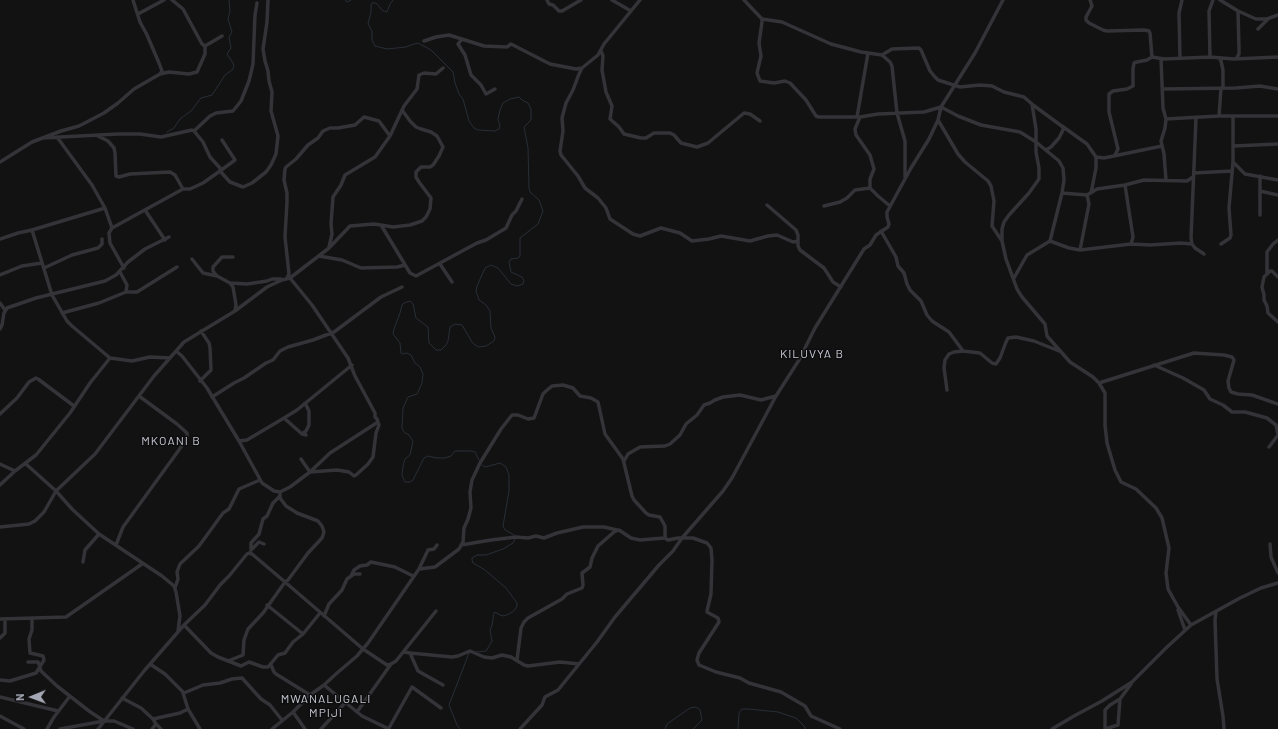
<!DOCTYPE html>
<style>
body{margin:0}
#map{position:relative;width:1278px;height:729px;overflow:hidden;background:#121213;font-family:Barlow,sans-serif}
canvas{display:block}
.north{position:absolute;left:12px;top:677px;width:40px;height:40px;-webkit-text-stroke:3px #0d0d0e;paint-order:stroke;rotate:269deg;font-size:11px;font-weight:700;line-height:16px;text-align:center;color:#a4a7b4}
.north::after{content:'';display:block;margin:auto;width:14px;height:18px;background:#a4a7b4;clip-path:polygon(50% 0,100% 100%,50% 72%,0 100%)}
</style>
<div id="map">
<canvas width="1278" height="729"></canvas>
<div class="north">N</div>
</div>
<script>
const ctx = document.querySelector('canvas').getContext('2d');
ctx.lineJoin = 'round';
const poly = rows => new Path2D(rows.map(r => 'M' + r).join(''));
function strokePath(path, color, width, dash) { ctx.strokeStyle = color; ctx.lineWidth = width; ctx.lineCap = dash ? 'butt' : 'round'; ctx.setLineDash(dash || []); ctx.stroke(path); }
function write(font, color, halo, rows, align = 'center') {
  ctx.font = font + ' Barlow,sans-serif'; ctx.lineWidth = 3; ctx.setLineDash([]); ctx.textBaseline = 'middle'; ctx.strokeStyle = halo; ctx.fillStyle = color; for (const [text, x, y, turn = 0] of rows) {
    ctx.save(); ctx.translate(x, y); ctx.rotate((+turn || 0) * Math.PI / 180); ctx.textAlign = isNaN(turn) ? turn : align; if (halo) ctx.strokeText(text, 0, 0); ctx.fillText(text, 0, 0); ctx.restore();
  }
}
const stream = poly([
 [345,0,347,2,351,0],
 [393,0,390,4,387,12,383,11,376,3,372,3,371,5,371,12,368,24,372,31,372,40,375,46,387,49,406,47,411,45,418,43,431,50,453,72,455,83,459,94,463,99,469,121,474,128,478,130,495,131,499,129,500,126,498,119,500,110,503,103,510,99,519,97,522,100,528,103,531,109,531,120,524,127,528,148,529,188,530,192,539,200,543,211,538,224,520,238,520,256,518,258,511,259,509,262,511,272,522,277,524,281,523,284,517,286,511,284,498,268,491,265,485,268,477,286,476,291,479,300,486,305,490,311,491,328,495,337,494,341,486,346,479,347,475,345,472,342,462,325,455,324,450,327,448,341,446,345,441,350,436,350,429,343,428,327,416,318,413,304,410,301,404,303,402,305,400,313,394,329,393,334,400,343,401,353,403,354,407,353,411,355,415,363,420,367,423,374,422,383,418,392,417,394,408,397,403,408,402,428,404,432,409,435,413,441,410,455,405,459,403,466,402,475,404,480,405,482,410,482,413,480,424,458,428,456,437,458,445,458,451,456,455,451,471,451,475,452,480,462],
 [167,132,174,128,180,119,191,111,201,98,212,95,225,75,232,70,234,66,233,63,227,54,231,48,229,37,232,32,228,19,230,11,229,0],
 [482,465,485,467,500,463,506,467,509,475,509,491,503,526,505,530,516,536],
 [476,652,486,651,492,641,490,630,492,625,494,613,495,612,500,615,504,616,509,614,514,611,517,606,517,603,506,588,485,570,473,563,472,560,472,558,477,555,486,555,503,549,513,543,515,539],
 [460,729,457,725,449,705,469,653],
 [665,729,667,724,690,708,696,707,700,710,702,720,693,729],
 [738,729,739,713,742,709,749,709,778,712,796,718,805,727,805,729]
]);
const minor = poly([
 [133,0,140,22,147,35,159,63,162,71,160,74],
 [172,0,183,9,202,44,205,46],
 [547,0,549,4,553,5,559,11,562,11,581,0],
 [612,0,631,11],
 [640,0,604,44,598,55,582,68,579,74,573,90,566,103,562,118,563,131,560,151,561,155,578,176,585,188,598,198,606,208,610,219,633,234,640,236,661,228,680,233,692,241,709,239,721,236,750,241,768,236,777,235,793,242,798,241],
 [744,0,762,19,762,22,759,43,761,56,757,73,760,81,774,83,785,81,790,83,806,100,816,116,819,117,860,117,878,114,924,112,941,107,958,116,981,125,1020,132,1036,142,1059,161,1063,168,1064,180,1062,193,1050,241,1027,255,1014,278],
 [1090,0,1092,6,1086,17,1086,20,1089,23,1103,30,1107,31,1144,30,1149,31,1150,33,1152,57,1147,60,1137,62,1134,63,1133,69,1133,86,1127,89,1113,91,1109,94,1109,112,1118,149,1115,155],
 [1220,0,1238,11,1256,19,1267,19,1278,15],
 [138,14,164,0],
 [762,19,782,22,831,44,861,52,882,55,892,49,919,48,921,50,930,71,935,77,938,80,960,87,980,85,992,86,1004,92,1024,97,1032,104,1036,129,1036,152,1039,168,1039,179,1029,193,1009,215,1004,222,1002,229,1002,241,1006,259,1017,289,1022,297,1045,324,1047,336,1070,362,1093,377,1099,383,1105,393,1105,425,1107,443,1115,470,1121,482,1136,489,1156,508,1162,518,1169,548,1166,573,1168,589,1178,607,1191,625],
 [1258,29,1268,19],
 [462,39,458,44,465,55,471,75,481,85,486,94,495,89],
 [424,41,436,37,449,35,484,46,507,47,511,44,550,64,576,69,582,68],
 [601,51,603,56,602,70,606,92,612,106,610,119,619,127,624,134,641,138,646,138,654,133,670,133,674,135,681,143,697,147,708,143,744,113,750,114,760,121],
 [882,55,890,62,892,66,897,113,905,141,905,177],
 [1152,57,1164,59,1210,57,1234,59,1278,57],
 [1210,57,1209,11,1213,0],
 [1180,58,1179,13,1182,0],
 [1219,58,1221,61,1223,70,1223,88],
 [1161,59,1163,108,1166,119,1165,128,1161,141,1164,154,1166,180],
 [1236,59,1239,54,1239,48,1238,11],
 [1163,89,1236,88,1260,86,1278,89],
 [1033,105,1063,127,1063,130,1059,138,1051,147,1046,150],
 [1219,116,1221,88],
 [857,117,868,53],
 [860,117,855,129,856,135,870,155,874,169,870,179,870,188],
 [1196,118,1191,238,1192,244,1195,248,1204,254],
 [1166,119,1219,116,1278,116],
 [938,120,958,154,965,162,988,181,991,186,994,201,992,226,1002,241],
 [1062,126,1087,144,1096,157,1096,168,1091,193],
 [194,131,210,116,216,113,233,111,241,101,249,81,253,64,255,15,257,3],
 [98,136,108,141,114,148,115,153,116,176,119,177,130,174,170,172,175,175,183,189],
 [57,137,92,185,105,208,112,228],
 [42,138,118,134,140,134,161,137,192,130,194,131,203,142,210,157,220,168,220,171,203,183,190,189,183,189,112,228,109,233,110,243,124,268],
 [222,140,235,160,220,171,230,182,243,187,252,183,266,172,271,165,276,154,278,136,271,111,272,92,269,81,268,71,265,61,263,49,267,22,268,0],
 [1233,146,1278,144],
 [1096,157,1104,158,1162,146],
 [0,162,32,142,61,131,79,126,104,113,118,103,134,89,160,74,169,72,189,74,197,72,205,54,205,46,222,36],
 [1233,162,1245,174,1278,180],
 [1194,173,1232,171],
 [1125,185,1133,237,1131,244],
 [1260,191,1278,195],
 [1062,193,1087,195,1097,189,1125,185,1144,180,1187,181,1193,177],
 [767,205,796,230,798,235,798,246,800,250,824,268,833,282,841,287],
 [824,206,840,202,847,198,855,190,870,188,878,196,890,206],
 [145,210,165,240],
 [1260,215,1260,176],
 [381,225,393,227,410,225,422,221,426,217,430,209,431,198,419,182,416,177,416,172,421,167,430,167,433,165,439,156,443,147,437,136,431,132,421,129,416,127,410,121,402,110],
 [32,230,52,295,67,321,72,326,110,358,132,361,150,357,170,358],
 [881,231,896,257,898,266,904,273,907,284,910,290,921,301,927,315,932,321,949,332,963,351],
 [0,239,18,233,32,230,105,208],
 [1050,241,1069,248,1080,250,1131,244,1150,245,1181,243,1192,244],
 [1221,244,1230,238,1231,235,1229,208,1233,162,1233,117],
 [329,247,332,234,331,224,333,197,341,185,345,175,375,157,390,136,404,106,417,89,419,75,424,73,436,74,443,68],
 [1080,250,1089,204,1087,195],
 [319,256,342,260,361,268,397,267,405,265],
 [233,257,222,257,213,267,213,271,217,276,230,283,233,287,236,305,235,311],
 [192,259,203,273,217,276],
 [440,264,452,282],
 [44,268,72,255,98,248,102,244,102,239],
 [1267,274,1267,252,1273,244,1278,240],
 [0,275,22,266,42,263],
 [1278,277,1272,271,1270,271,1264,277,1262,287,1264,295,1264,300,1267,306,1268,313,1278,322],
 [287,278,289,274,285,237,287,202,287,193,284,180,285,169,286,167,296,159,308,145,318,138,323,131,330,128,338,128,355,125,364,117,379,121,390,136],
 [230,283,247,284,267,281,272,279,281,279],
 [126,292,137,292,177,267],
 [0,303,5,310],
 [62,313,99,303,126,292,127,285,120,272],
 [0,329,2,325,4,313,7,308,36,298,105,281,116,275,128,262,145,249,169,237],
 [176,351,182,356,207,388,239,441,262,483,274,491,280,492],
 [1154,365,1183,378,1204,390,1210,399,1223,405,1232,412,1245,412,1267,418,1276,425,1278,435,1269,447],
 [38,379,74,406],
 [200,381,211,370,210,348,209,343,201,331],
 [1099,383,1194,353,1224,355,1232,357,1234,360,1228,381,1229,388,1231,392,1238,394,1252,395,1278,404],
 [947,390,944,368,945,360,949,354,954,352,963,351,980,353,992,363,996,364,1000,358,1006,342,1008,338,1016,337,1034,341,1059,351],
 [212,397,234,383,244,378,266,363,273,360,280,351,288,347,313,340,334,332,381,297,402,287],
 [0,414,17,398,29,382,36,378],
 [284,418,302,434,306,435],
 [302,434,306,431,309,425,309,411,305,403],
 [239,441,247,440,284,418,297,410,352,365],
 [301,459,310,472,337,470,349,472,354,476,356,475,368,464,373,457,376,433,379,425,378,422],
 [624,461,628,454,640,447,665,446,670,444,680,435,686,424,697,415,704,405,710,403,715,400,723,397,740,395,761,400,776,396],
 [0,464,15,471],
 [26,464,56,491,72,509,99,534,162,576,174,586,176,592,180,616,178,631],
 [0,485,15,471,36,455,70,413,90,383,110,358],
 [0,527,29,524,35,521,44,512,56,491,95,454,154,376,184,342,235,311,267,287,282,280,290,278,329,248,350,226,374,224,381,225,410,273,416,276,477,243,486,240,506,228,512,215,516,211,522,199],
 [1270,544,1271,557,1278,573],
 [116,545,123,527,184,443,187,436,187,433,177,424,139,396],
 [461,545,491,540,516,537,528,538,536,536,544,538,557,533,583,527,604,527,617,530],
 [251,550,251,543,259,534,263,519,267,516,273,503,280,496],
 [251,550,259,542,264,544],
 [83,562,85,550,99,534],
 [419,569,428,550,434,549,437,545],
 [351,576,354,570,360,566,367,565,371,562,395,567,413,576],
 [175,588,178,579,177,572,180,564,199,546,223,513,229,509,239,489,260,480],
 [267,605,303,634],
 [1178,610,1185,630],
 [1216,611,1215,620,1217,679,1223,716,1224,729],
 [324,616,329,604,342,590,347,579,354,574,360,574],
 [0,619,66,617,142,564],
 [184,625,211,653,218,657,241,666,249,662,263,667,268,667,278,655,285,653,293,642,303,634,320,613],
 [0,638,5,633,5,619],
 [404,652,410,653,418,671,443,685],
 [410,653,452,657,458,656,470,651,484,657,492,658,502,655,511,657,524,665,528,666,560,662,579,664],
 [517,660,521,628,524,622,528,618,562,599,567,594,582,588,583,585,582,573,590,567,592,558,598,546,614,532,619,530,631,538,640,540,664,538],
 [228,661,243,655,244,640,248,629,263,613,285,582,363,649,387,665,391,664,396,661,436,611],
 [28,662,38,662,39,664,41,671,57,686,89,711,104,721],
 [150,664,165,674,184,693,203,685,220,683,232,679,242,678,261,699,270,705,282,720],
 [271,665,274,672,276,674,310,695],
 [0,680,10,681,36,673,44,660,43,656,30,653,29,639,32,630,32,618],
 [324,685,362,716,389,729],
 [0,697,58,711],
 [122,698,141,708,153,719,180,713,188,709,183,693],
 [188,709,200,729],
 [293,712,305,729],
 [357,712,391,664],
 [0,716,24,729],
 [156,724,161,729],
 [389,728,412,687,441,708],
 [47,729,54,717,70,696],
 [60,729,104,721,114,721,133,729],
 [98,729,144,671,184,625,205,605,220,585,229,576,247,554,249,553,252,554,285,582,288,580,308,553,322,538,324,532,322,526,318,521,297,513,286,506,280,498,280,492,290,487,310,472,330,453,378,422,377,419,375,417,375,413,355,376,348,358,312,305,290,278],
 [152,729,156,724,153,719],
 [272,729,293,712,310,695,324,685,337,673,357,656,368,643,419,569,435,567,459,549,463,542,464,528,468,519,471,508,470,492,472,480,480,463,501,429,512,415,518,415,528,419,534,418,543,394,546,391,552,386,563,385,573,388,580,396,591,398,598,402,605,434,623,459,632,496,634,500,646,513,649,515,660,517,665,526,665,538,668,540,678,538,693,538,707,543,711,548,712,560,711,594,707,611,707,612,718,618,719,622,699,653,697,660,699,665,716,672,740,678,749,683,781,692,805,706,811,716,840,729],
 [321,729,345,703],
 [520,729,542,705,545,697,558,690,597,642,615,617,659,565,673,551,682,538,723,491,732,478,776,396,799,360,815,328,864,249,870,245,876,235,888,227,889,224,887,217,887,212,911,168,929,139,938,120,941,107,975,53,1003,0],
 [1052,729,1074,716,1102,701,1132,682,1166,648,1191,625,1240,598,1261,588,1278,583],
 [1105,729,1105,710,1110,705,1120,699,1131,684],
 [1105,729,1118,725,1120,699]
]);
const quarterNames = [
 ["KILUVYA B",812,354],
 ["MKOANI B",171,441],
 ["MWANALUGALI",326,699],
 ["MPIJI",326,713]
];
strokePath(stream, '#292f37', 1);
strokePath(minor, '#333338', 3.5);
ctx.letterSpacing = '1px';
write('12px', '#c4c6d0', '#0d0d0e', quarterNames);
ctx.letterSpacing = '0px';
</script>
